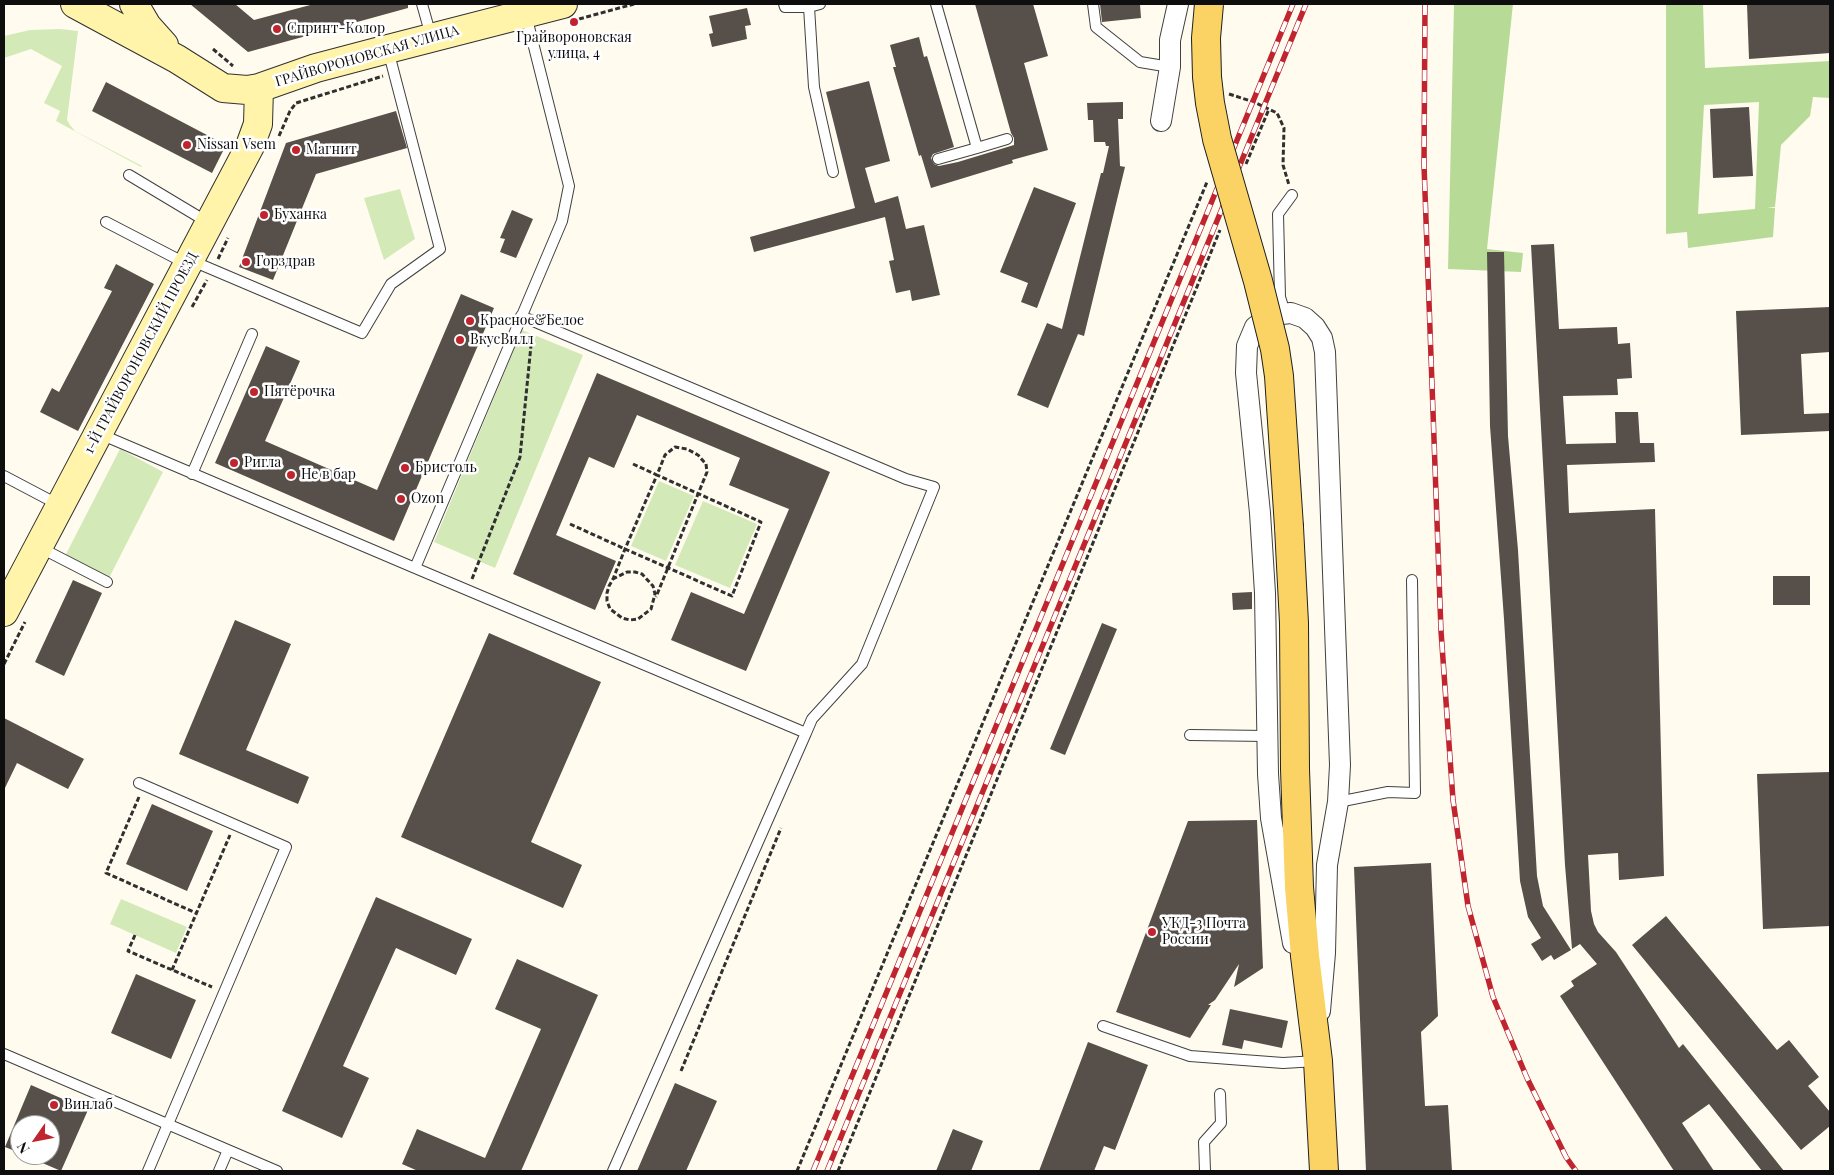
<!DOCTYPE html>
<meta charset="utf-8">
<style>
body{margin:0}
#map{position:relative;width:1834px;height:1175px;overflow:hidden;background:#fffcef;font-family:"Playfair Display",serif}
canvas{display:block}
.frame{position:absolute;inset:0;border:5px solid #0e0e0e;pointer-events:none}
.north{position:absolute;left:10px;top:1115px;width:50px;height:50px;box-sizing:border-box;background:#fff;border:1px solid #9f9f9f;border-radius:50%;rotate:237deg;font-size:14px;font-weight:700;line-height:20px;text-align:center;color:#0e0e0e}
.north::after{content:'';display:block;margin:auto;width:18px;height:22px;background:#c0242e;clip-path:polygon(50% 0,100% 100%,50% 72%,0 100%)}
</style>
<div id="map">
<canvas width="1834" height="1175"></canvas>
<div class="frame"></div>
<div class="north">N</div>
</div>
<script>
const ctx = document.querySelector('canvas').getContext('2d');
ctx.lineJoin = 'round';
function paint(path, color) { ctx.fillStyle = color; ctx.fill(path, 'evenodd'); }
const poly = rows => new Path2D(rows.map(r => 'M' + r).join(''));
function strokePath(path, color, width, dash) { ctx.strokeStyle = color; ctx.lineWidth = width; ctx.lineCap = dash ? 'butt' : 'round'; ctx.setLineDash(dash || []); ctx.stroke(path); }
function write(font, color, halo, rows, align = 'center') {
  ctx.font = font + ' "Playfair Display",serif'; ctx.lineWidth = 5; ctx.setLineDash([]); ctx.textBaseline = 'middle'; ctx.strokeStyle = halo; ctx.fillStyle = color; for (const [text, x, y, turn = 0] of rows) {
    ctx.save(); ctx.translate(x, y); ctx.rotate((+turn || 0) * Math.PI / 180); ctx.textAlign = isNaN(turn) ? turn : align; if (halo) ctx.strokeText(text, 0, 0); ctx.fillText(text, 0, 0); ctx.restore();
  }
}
const green = poly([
 [60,29,78,31,67,120,70,125,75,131,142,166,141,167,56,121,60,111,44,103,62,66,31,49,4,58,4,36,30,30],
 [400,189,415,239,384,260,364,198],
 [522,330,583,355,495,568,434,542],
 [120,449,163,472,109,578,65,556],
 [659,481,694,496,666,561,631,546],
 [703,501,757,524,730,588,675,565],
 [121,899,187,927,176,953,110,924]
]);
const forest = poly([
 [1454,4,1513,4,1487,249,1523,253,1521,272,1448,269],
 [1666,4,1703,4,1705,68,1830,61,1830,98,1813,97,1810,116,1781,145,1775,207,1767,208,1775,208,1773,237,1688,248,1687,232,1666,234],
 [1759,102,1755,209,1698,214,1704,105]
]);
const building = poly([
 [190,4,235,4,254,20,314,4,408,4,408,8,248,52],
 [975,4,1033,4,1048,56,1024,63,1048,150,1012,160,1013,163,931,188,921,155,919,156,893,67,896,67,890,45,919,37,924,57,927,56,954,147,933,154,931,158,934,164,939,166,958,162,1014,145,1014,138,1011,133],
 [1100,4,1140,4,1141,18,1102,22],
 [1747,4,1830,4,1830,53,1749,59],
 [747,8,751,25,745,26,747,39,712,47,709,34,713,33,709,16],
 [869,81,890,161,865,168,875,203,898,196,906,229,924,225,940,295,912,301,910,290,896,293,889,261,894,260,885,217,754,252,750,237,855,208,826,92],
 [106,82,226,145,212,173,92,111],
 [1123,102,1123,119,1118,119,1120,166,1125,167,1084,336,1078,334,1048,408,1017,395,1047,323,1062,329,1101,173,1103,173,1109,146,1106,146,1105,142,1094,142,1093,120,1088,120,1087,103],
 [1749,107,1753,176,1713,178,1710,109],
 [396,111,407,148,316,174,273,280,239,267,286,143],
 [1034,187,1076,203,1037,308,1021,302,1028,283,1000,272],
 [512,210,533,219,516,258,500,252,505,239,500,238],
 [1554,244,1559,329,1617,327,1618,344,1630,343,1632,378,1617,379,1618,395,1563,396,1566,444,1616,443,1615,412,1638,412,1640,443,1654,443,1655,462,1567,465,1569,513,1655,509,1664,876,1619,880,1618,853,1588,855,1591,911,1594,924,1598,932,1616,952,1679,1048,1683,1044,1784,1171,1762,1171,1709,1104,1682,1123,1714,1171,1674,1171,1560,996,1574,986,1571,981,1597,964,1580,944,1572,949,1565,865,1531,245],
 [1487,252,1504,252,1508,436,1518,550,1537,876,1543,906,1571,950,1554,960,1551,955,1542,961,1531,944,1541,938,1528,917,1520,881,1504,619,1490,426],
 [116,264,154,284,78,431,40,412,52,388,59,392,112,291,104,288],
 [461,294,494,308,394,541,215,463,266,346,300,361,265,441,377,490],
 [1830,307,1830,352,1801,354,1804,414,1830,413,1830,431,1741,435,1736,311],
 [597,373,830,472,746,671,671,640,691,592,744,614,789,509,729,485,740,458,637,415,614,468,589,457,556,535,616,561,595,610,513,574],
 [1773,576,1810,576,1810,605,1773,605],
 [73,580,102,593,64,676,35,662],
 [1252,592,1252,609,1233,610,1232,593],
 [235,620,291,644,246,750,309,777,298,804,179,754],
 [1102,623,1117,629,1065,755,1050,749],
 [489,633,601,682,531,842,582,865,563,908,401,837],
 [4,718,84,759,68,789,17,763,4,790],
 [1830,772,1830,926,1763,929,1757,774],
 [152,804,213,831,187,891,126,864],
 [1257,820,1263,968,1234,987,1239,964,1215,1000,1208,1005,1211,1005,1190,1038,1116,1012,1188,821],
 [1431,863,1438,1016,1421,1032,1425,1106,1448,1105,1452,1171,1366,1171,1354,867],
 [376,897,472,939,456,975,396,948,343,1066,369,1078,342,1138,282,1111],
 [1666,916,1777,1050,1789,1040,1819,1077,1808,1086,1830,1112,1830,1126,1801,1150,1632,945],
 [517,959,598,995,521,1171,418,1171,402,1164,417,1129,485,1158,541,1029,495,1009],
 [136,974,196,1000,171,1059,111,1033],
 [1230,1009,1288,1021,1282,1048,1244,1040,1242,1049,1222,1045],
 [1088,1042,1148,1065,1115,1150,1104,1146,1094,1171,1039,1171],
 [675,1083,717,1101,686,1171,637,1171],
 [31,1085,88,1110,61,1171,24,1155,50,1155,50,1125,20,1125,20,1153,5,1147],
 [953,1129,983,1141,971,1171,936,1171]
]);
const path = poly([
 [579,19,634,4],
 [213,49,233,66],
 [1229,94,1254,102,1277,113,1284,128,1283,165,1289,185],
 [279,136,290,111,296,103,383,76],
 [1246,164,1269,109],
 [218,259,228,238],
 [192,307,207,280],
 [633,464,657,475,665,455,675,447,687,449,698,455,706,464,707,472,656,597],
 [570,524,625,549,732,596,761,522,657,475,625,549,613,579,609,586,607,593,607,601,610,609,622,618,630,620,638,619,651,609,655,594,653,586,642,574,635,572,627,572,613,579],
 [472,579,520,457,532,335],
 [4,664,25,622],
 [139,797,106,873,196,913],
 [135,935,128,951,212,987],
 [172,970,230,835],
 [681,1071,781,828],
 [797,1171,1207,182],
 [838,1171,1220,230]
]);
const service = poly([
 [422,4,431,36],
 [784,4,785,7,809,7,820,4],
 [936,4,977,148,938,159],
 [1093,4,1096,27,1140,62,1170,67],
 [809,7,814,87,833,172],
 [977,148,1007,139],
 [129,175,209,223],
 [106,222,187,264],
 [190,260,362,333,391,284,440,249,388,50],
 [1285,313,1280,297,1278,214,1292,195],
 [521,316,906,479,934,487,862,664,812,719,806,733],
 [100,434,415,568,562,221,569,186,526,15],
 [192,474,252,334],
 [4,476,59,505],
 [39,547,107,582],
 [415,568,806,733,613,1171],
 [1190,735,1267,736],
 [139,783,286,847,148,1171],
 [1338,802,1388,792,1415,793,1412,580],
 [1103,1026,1190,1056,1283,1063,1317,1061],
 [4,1054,277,1171],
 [219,1171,228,1150],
 [1205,1171,1204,1142,1221,1123,1220,1094]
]);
const minor = poly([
 [1161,121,1170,67,1170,40,1178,4],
 [1293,943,1271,818,1268,774,1265,593,1260,513,1246,373,1247,346,1255,327,1272,315,1291,313,1305,318,1315,327,1322,338,1325,352,1340,765,1338,802,1327,865,1325,953,1320,1011]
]);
const secondary = poly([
 [75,4,177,59,223,88,247,90,259,88,316,68,388,49,563,4],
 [134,4,147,26,164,45],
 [4,612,250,146,258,124,259,88]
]);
const primary = poly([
 [1289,527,1294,623,1295,769,1299,887,1305,956,1318,1061,1324,1171]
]);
const rail = poly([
 [1425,4,1424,165,1441,631,1453,800,1468,906,1493,997,1527,1078,1566,1157,1576,1171],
 [813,1171,1293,4],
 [827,1171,1306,4]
]);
const primaryBridge = poly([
 [1209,4,1206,38,1207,77,1210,103,1217,139,1258,281,1275,349,1279,376,1289,527]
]);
const markers = [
 [574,22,5,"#c0242e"],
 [277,29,5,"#c0242e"],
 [187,145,5,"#c0242e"],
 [296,150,5,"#c0242e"],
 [264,215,5,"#c0242e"],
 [246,262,5,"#c0242e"],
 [470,321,5,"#c0242e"],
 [460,340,5,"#c0242e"],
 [254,392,5,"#c0242e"],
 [234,463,5,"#c0242e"],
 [405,468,5,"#c0242e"],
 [291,475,5,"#c0242e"],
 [401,499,5,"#c0242e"],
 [1152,932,5,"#c0242e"],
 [54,1105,5,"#c0242e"]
];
const poiNames = [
 ["Спринт-Колор",287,29],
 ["Грайвороновская",574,38,"center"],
 ["улица, 4",574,54,"center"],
 ["Nissan Vsem",197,145],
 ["Магнит",306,150],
 ["Буханка",274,215],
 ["Горздрав",256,262],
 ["Красное&Белое",480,321],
 ["ВкусВилл",470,340],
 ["Пятёрочка",264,392],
 ["Ригла",244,463],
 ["Бристоль",415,468],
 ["Не в бар",301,475],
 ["Ozon",411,499],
 ["УКД-3 Почта",1162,924],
 ["России",1162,940],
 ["Винлаб",64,1105]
];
const streetNames = [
 ["ГРАЙВОРОНОВСКАЯ УЛИЦА",367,56,-16],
 ["1-Й ГРАЙВОРОНОВСКИЙ ПРОЕЗД",141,353,-62]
];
paint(green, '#d3eab8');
paint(forest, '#b7db97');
paint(building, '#574f4a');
strokePath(service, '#414141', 12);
strokePath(minor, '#414141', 22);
strokePath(secondary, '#303030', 30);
strokePath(primary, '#1f1f1f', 30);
strokePath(path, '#303030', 3, [5, 2.5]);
strokePath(service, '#fff', 10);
strokePath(minor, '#fff', 20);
strokePath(secondary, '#fff4aa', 28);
strokePath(primary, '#fad364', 28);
strokePath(rail, '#c0242e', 5.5);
strokePath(rail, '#fff', 4, [11]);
strokePath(primaryBridge, '#1f1f1f', 30, []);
strokePath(primaryBridge, '#fad364', 28);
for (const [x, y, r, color] of markers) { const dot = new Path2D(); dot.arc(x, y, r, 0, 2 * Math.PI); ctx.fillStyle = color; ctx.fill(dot); strokePath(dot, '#fff', 2); }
write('14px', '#0e0e0e', '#fff', poiNames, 'left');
write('14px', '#0e0e0e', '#fff', streetNames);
</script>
